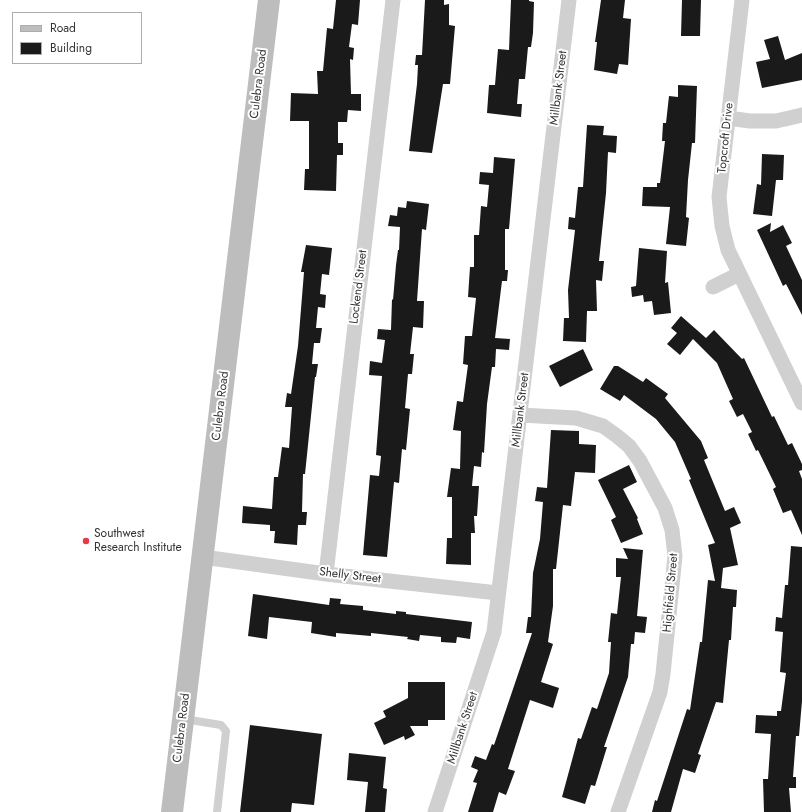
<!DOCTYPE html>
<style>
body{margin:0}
#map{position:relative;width:802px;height:812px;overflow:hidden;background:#fff;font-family:Jost,sans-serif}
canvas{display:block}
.legend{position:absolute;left:12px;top:12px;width:130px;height:52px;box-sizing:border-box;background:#fff;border:1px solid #adadad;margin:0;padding:5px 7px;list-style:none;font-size:12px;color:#333}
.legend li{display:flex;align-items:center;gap:8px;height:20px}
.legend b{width:20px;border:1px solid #adadad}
</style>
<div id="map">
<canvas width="802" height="812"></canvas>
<ul class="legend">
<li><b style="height:5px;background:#bdbdbd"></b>Road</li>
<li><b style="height:11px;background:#1a1a1a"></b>Building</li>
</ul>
</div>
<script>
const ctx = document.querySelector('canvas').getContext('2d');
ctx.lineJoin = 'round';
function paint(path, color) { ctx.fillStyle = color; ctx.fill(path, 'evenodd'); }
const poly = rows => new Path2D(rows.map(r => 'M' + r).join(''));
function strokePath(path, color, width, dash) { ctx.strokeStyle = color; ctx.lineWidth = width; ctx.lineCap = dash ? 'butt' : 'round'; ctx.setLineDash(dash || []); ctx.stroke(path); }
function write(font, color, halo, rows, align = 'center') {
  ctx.font = font + ' Jost,sans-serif'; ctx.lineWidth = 4; ctx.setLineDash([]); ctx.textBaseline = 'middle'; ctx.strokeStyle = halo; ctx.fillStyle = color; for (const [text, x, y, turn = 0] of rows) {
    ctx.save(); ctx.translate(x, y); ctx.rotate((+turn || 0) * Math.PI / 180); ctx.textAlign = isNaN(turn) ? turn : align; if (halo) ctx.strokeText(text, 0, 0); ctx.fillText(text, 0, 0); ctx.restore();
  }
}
const building = poly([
 [336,0,360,0,358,25,352,24,349,47,354,48,353,60,350,59,351,94,361,94,361,111,348,110,347,122,338,122,338,143,343,143,343,155,337,155,336,191,304,190,305,169,309,169,309,121,290,121,291,93,318,94,317,71,323,71,327,28,333,29],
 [425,0,444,0,444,5,449,4,449,25,455,26,450,84,443,84,432,153,409,151,417,84,418,65,415,65,416,55,422,55],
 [511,0,529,0,529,1,534,2,533,33,531,47,528,47,525,79,519,79,517,104,522,104,521,117,487,113,489,85,495,85,498,49,509,50],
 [601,0,625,0,623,18,631,19,628,65,619,64,617,74,594,70,597,42,595,42],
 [682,0,701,0,700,36,681,36],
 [778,36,785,60,802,53,802,80,762,88,756,62,770,59,764,40],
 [678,85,697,86,695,143,692,143,688,180,686,217,689,218,686,246,666,244,670,207,642,206,643,187,657,187,657,183,660,183,665,141,662,141,663,123,666,123,669,96,678,97],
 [587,125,604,126,603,135,617,136,616,153,608,152,606,193,599,261,604,261,602,281,596,280,597,311,587,311,586,342,563,341,564,318,569,318,568,290,575,230,568,229,569,217,575,218,578,187,583,187],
 [762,154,784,155,783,180,776,180,772,216,753,214,757,184,761,185],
 [494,157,515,159,509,229,505,229,505,270,508,270,507,281,502,281,495,338,510,339,509,350,496,349,495,367,492,367,487,404,484,453,482,452,481,467,474,466,472,486,479,486,477,516,474,516,475,533,471,533,471,565,446,564,447,538,452,538,452,497,447,497,451,468,460,469,461,431,453,430,457,401,463,402,468,365,463,364,465,336,472,336,476,298,468,297,470,267,474,267,474,235,479,235,481,206,487,207,489,185,479,184,480,172,493,173],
 [407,201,429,204,426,230,422,229,417,301,424,301,423,328,413,327,410,354,414,354,412,374,408,374,405,408,410,409,406,450,402,449,399,483,394,482,387,557,363,555,370,475,379,476,381,456,376,455,382,376,369,375,370,361,382,363,385,340,377,339,378,329,391,330,392,299,393,300,396,265,398,250,399,250,400,227,388,226,390,215,397,216,398,207,406,208],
 [771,223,770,232,783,225,792,243,786,246,802,280,802,315,786,284,783,286,757,230],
 [306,245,332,248,329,275,322,274,320,294,326,295,325,308,318,307,316,328,322,328,320,343,314,343,312,364,318,364,316,377,315,377,305,474,303,474,302,512,307,512,306,525,298,525,297,545,274,543,275,531,270,531,270,525,242,523,243,506,272,509,274,477,278,477,282,447,289,448,292,407,285,407,287,393,291,394,298,346,304,272,301,272],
 [639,248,667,251,665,283,668,282,671,313,654,315,652,301,644,302,643,295,632,297,631,287,636,286],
 [681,316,706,338,714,330,742,359,744,358,772,417,774,416,788,445,792,443,802,464,802,470,799,471,802,479,802,535,791,510,783,513,773,489,776,487,758,450,756,451,748,434,752,432,743,414,737,417,729,401,733,399,717,363,693,339,680,355,667,344,677,333,671,328],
 [583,349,593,370,560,387,549,366],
 [614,366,618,366,643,382,646,378,668,394,665,398,701,441,708,458,704,460,725,511,734,507,741,523,730,528,738,565,723,568,721,588,737,590,736,607,733,607,731,640,729,640,723,703,716,702,698,754,701,755,695,773,683,769,671,812,652,812,655,800,657,801,687,709,690,710,700,642,702,642,708,580,715,581,708,545,715,543,689,480,691,479,675,442,656,419,624,395,620,401,600,389],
 [551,430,579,431,579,444,596,445,595,473,575,472,571,506,563,505,556,569,553,569,553,606,548,642,553,644,541,682,559,688,553,708,530,700,508,769,515,771,506,795,499,792,493,812,468,812,477,783,473,782,478,770,471,767,475,756,486,760,492,744,494,745,532,633,526,633,528,617,531,617,533,573,540,539,543,502,535,501,537,487,547,488],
 [629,465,637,482,623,489,638,518,637,519,643,534,621,543,611,520,616,517,598,480],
 [791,546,802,547,802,701,799,736,796,736,793,777,796,777,796,788,789,788,791,812,764,812,763,779,768,779,771,734,755,733,756,715,777,716,777,711,781,711,786,673,780,672,783,632,775,631,776,617,782,618,785,585,788,585],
 [623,548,643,550,637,616,647,617,645,633,635,632,634,644,631,644,628,677,604,747,607,747,595,786,591,785,585,804,562,797,578,738,581,739,592,707,597,709,609,673,611,642,608,642,611,613,617,614,621,577,616,577,616,558,628,559],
 [253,594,329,605,330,598,341,599,340,604,363,606,363,610,396,614,396,611,406,612,406,614,472,622,470,639,457,637,456,643,441,642,441,637,420,635,419,641,407,639,408,637,371,633,371,636,336,633,336,637,311,633,312,622,269,617,267,639,248,636],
 [408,682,445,682,445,720,428,720,428,726,410,726,415,735,405,740,404,736,384,745,374,723,386,717,383,711,408,698],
 [250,725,322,734,314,805,292,803,291,812,240,812],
 [349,753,386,757,383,788,387,789,385,812,365,812,368,782,347,780]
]);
const service = poly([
 [184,719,221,725,226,731,217,812]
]);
const minor = poly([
 [742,0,719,197,722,226,728,250,802,403],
 [728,118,750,121,776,121,802,115],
 [713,287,739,274],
 [520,415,576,418,603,426,617,436,629,446,640,461,665,508,672,530,675,556,663,674,660,692,618,812],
 [203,557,326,574,498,593],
 [326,574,393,0],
 [435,812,494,632,569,0]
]);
const secondary = poly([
 [172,812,269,0]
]);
const markers = [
 [86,541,4,"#e63946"]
];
const streetNames = [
 ["Culebra Road",259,84,-83],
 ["Millbank Street",559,88,-83],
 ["Topcroft Drive",726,138,-84],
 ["Lockend Street",359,287,-83],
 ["Culebra Road",221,406,-83],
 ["Millbank Street",521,410,-83],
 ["Shelly Street",350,576,7],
 ["Highfield Street",671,593,-85],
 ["Culebra Road",182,728,-83],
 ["Millbank Street",463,728,-72]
];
const poiNames = [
 ["Southwest",94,534],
 ["Research Institute",94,548]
];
paint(building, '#1a1a1a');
strokePath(service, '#d0d0d0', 8);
strokePath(minor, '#d0d0d0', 15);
strokePath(secondary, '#bdbdbd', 22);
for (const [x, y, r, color] of markers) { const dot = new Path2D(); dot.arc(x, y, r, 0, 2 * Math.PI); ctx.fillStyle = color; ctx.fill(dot); strokePath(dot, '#fff', 1.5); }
write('12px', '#333', '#fff', streetNames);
write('12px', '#333', '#fff', poiNames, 'left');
</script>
